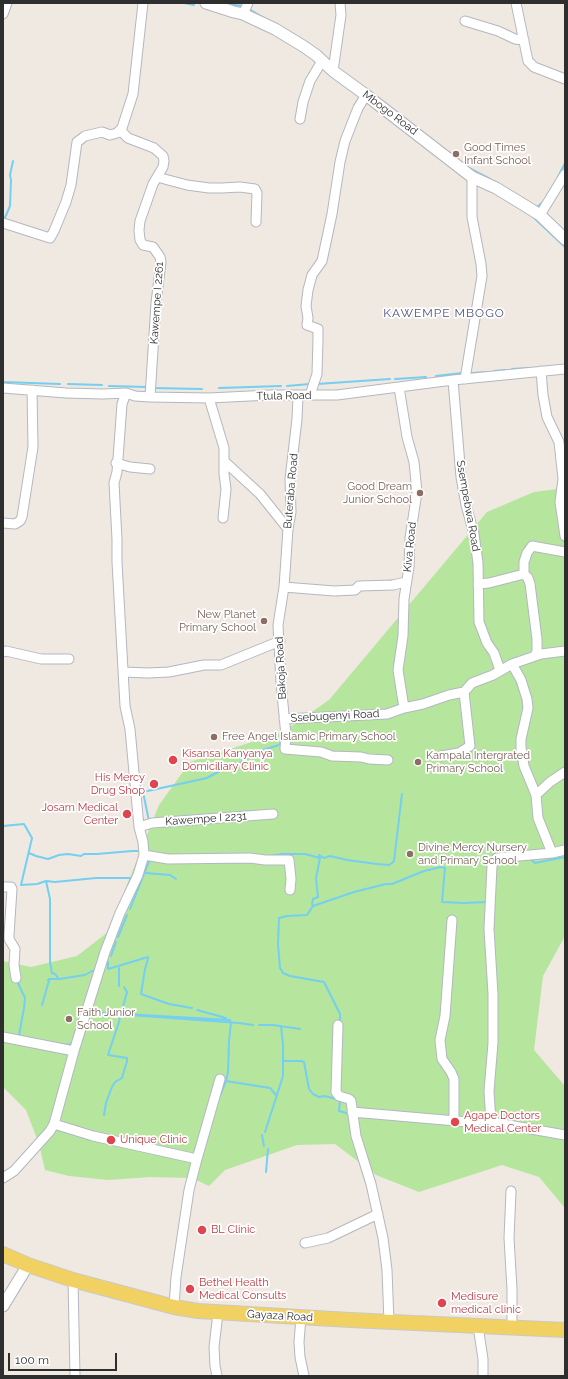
<!DOCTYPE html>
<style>
body{margin:0}
#map{position:relative;width:568px;height:1379px;overflow:hidden;background:#efe9e1;font-family:Raleway,sans-serif}
canvas{display:block}
.frame{position:absolute;inset:0;border:4px solid #2e2e2e;pointer-events:none}
.scale{position:absolute;left:8px;top:1353px;width:109px;height:18px;box-sizing:border-box;border:2px solid #2e2e2e;border-top:0;padding-left:5px;font-size:12px;line-height:14px;white-space:nowrap;color:#2e2e2e;-webkit-text-stroke:3px #fff;paint-order:stroke}
</style>
<div id="map">
<canvas width="568" height="1379"></canvas>
<div class="frame"></div>
<div class="scale">100 m</div>
</div>
<script>
const ctx = document.querySelector('canvas').getContext('2d');
ctx.lineJoin = 'round';
function paint(path, color) { ctx.fillStyle = color; ctx.fill(path, 'evenodd'); }
const poly = rows => new Path2D(rows.map(r => 'M' + r).join(''));
function strokePath(path, color, width, dash) { ctx.strokeStyle = color; ctx.lineWidth = width; ctx.lineCap = dash ? 'butt' : 'round'; ctx.setLineDash(dash || []); ctx.stroke(path); }
function write(font, color, halo, rows, align = 'center') {
  ctx.font = font + ' Raleway,sans-serif'; ctx.lineWidth = 3.5; ctx.setLineDash([]); ctx.textBaseline = 'middle'; ctx.strokeStyle = halo; ctx.fillStyle = color; for (const [text, x, y, turn = 0] of rows) {
    ctx.save(); ctx.translate(x, y); ctx.rotate((+turn || 0) * Math.PI / 180); ctx.textAlign = isNaN(turn) ? turn : align; if (halo) ctx.strokeText(text, 0, 0); ctx.fillText(text, 0, 0); ctx.restore();
  }
}
const green = poly([
 [565,488,565,936,543,976,534,1050,565,1086,565,1208,539,1177,502,1165,419,1192,376,1175,335,1144,297,1145,225,1170,209,1186,192,1178,150,1177,108,1180,69,1176,45,1170,39,1144,26,1110,3,1087,3,961,31,967,77,956,108,932,159,805,190,762,283,732,329,700,487,512,534,492]
]);
const stream = poly([
 [184,3,194,5],
 [226,4,243,6],
 [249,9,264,18],
 [467,167,490,179],
 [557,179,565,163],
 [536,208,543,202],
 [531,215,565,247],
 [4,220,10,206,11,180,10,175,13,161],
 [512,369,529,368],
 [494,371,505,370],
 [472,373,487,372],
 [436,376,462,373],
 [395,379,426,377],
 [3,382,60,384],
 [68,384,102,385],
 [317,384,390,379],
 [109,386,147,387],
 [287,386,310,384],
 [153,388,202,389],
 [219,388,281,386],
 [149,821,143,792,207,778,227,767,242,762,256,752,279,745,282,741],
 [3,826,24,824,32,838,21,885,37,884,46,881,55,882,96,878,131,878,133,877],
 [29,853,36,856,48,859,59,855,68,854,81,856,84,854,97,854,132,851,142,851],
 [270,856,282,854,305,854,320,858,319,855,324,858,330,856,347,860,377,864,389,865,392,863,394,861,402,794],
 [320,858,316,878,318,897,313,899,312,904,313,906,354,892,386,884,392,884,424,871,441,867,445,868,442,902,464,903,487,902],
 [529,858,535,863,565,857],
 [146,873,170,875,176,879],
 [128,886,131,878],
 [313,906,307,915,287,916,279,918,278,944,280,968,283,973,290,976,324,982,340,1014,340,1024],
 [130,909,150,859],
 [118,937,127,915],
 [111,956,116,942],
 [148,959,145,969,141,994,169,1004,192,1008],
 [108,962,108,969,148,957],
 [59,979,85,975,92,971,95,971,95,970],
 [17,981,25,998,24,1008,19,1035,24,1037],
 [119,986,119,968],
 [42,1005,48,984,49,981,48,980,49,979,59,979,55,974,52,973,50,962,50,899,46,881],
 [197,1010,226,1018],
 [88,1012,230,1020],
 [89,1012,239,1023,253,1025],
 [230,1022,231,1022,229,1041,228,1072,226,1081,270,1088,277,1096],
 [259,1025,273,1025,300,1029],
 [34,1039,64,1045,73,1044],
 [284,1061,301,1061,304,1062,309,1089,313,1094,319,1097,325,1096,340,1100,339,1111,350,1114],
 [219,1098,226,1081],
 [104,1115,106,1103,112,1087,115,1082,122,1078,127,1061,127,1058,108,1055,118,1025,127,992,124,987],
 [265,1132,283,1076,283,1044,281,1026],
 [262,1135,264,1146],
 [266,1172,268,1149]
]);
const minor = poly([
 [516,3,528,61,534,67,565,79],
 [3,14,7,3],
 [243,14,248,3],
 [465,21,498,31,515,39,524,40],
 [333,71,341,15,340,3],
 [300,119,303,102,310,81,322,61],
 [122,128,122,132,128,138,154,148,163,156,164,161,163,167,153,184,140,221,139,230,140,240,143,245,153,247,160,257,161,262,156,303,150,397],
 [157,177,187,185,209,188,222,188,240,187,255,189,257,193,256,222],
 [540,215,565,174],
 [3,223,50,238,54,231,66,202,71,185,77,142,85,136,102,132,110,135,117,133,122,128,133,94,143,3],
 [541,371,543,395,547,417,559,442,563,479,560,502,565,536],
 [465,379,482,276,481,264,472,217,472,177],
 [453,380,461,477,466,505,474,534,478,563,479,622,487,643,494,653,500,670],
 [399,387,407,437,414,462,417,492,410,538,409,567,404,599,403,636,398,670,404,708],
 [3,388,66,393,103,394,126,393,135,396,150,397,209,398,270,395,337,395,453,380,565,369],
 [310,395,317,374,318,339,318,329,307,325,308,318,306,306,308,290,312,275,322,261,332,214,340,162,345,141,358,108,366,95],
 [298,396,297,419,290,479,291,512,288,529,284,587,278,625,281,683,286,736,285,749,321,752,332,756,361,757,369,759,388,760],
 [209,398,224,448,224,461,260,494,288,529],
 [116,463,130,467,150,469],
 [223,518,226,489,224,474,224,461],
 [3,523,15,524,20,521,22,517,33,447,32,390],
 [524,574,528,578,530,584,537,639,537,651,535,656],
 [524,574,524,562,527,553,532,546,565,552],
 [478,584,489,583,524,574],
 [284,587,334,591,355,590,359,586,393,585,406,582],
 [3,652,6,651,41,659,69,659],
 [512,664,521,680,527,699,528,708,521,739,521,747,524,766,536,795],
 [123,672,148,673,169,672,204,665,221,665,280,641],
 [284,719,387,714,404,708,423,704,449,695,464,692,472,683,493,675,512,664,541,654,565,651],
 [441,756,459,753,470,746,464,692],
 [565,772,550,782,536,795,538,818,552,853,565,850],
 [139,827,152,823,273,814],
 [144,855,168,859,250,858,265,860,289,860,291,879,290,890],
 [3,887,11,887,12,889,9,935,9,939,15,949,14,965,16,978],
 [452,920,445,1016,440,1040,442,1059,451,1072,454,1079,454,1121],
 [338,1025,336,1092,339,1096,349,1099,351,1101,356,1136,371,1184,383,1238,387,1270,389,1322],
 [3,1037,74,1051],
 [352,1112,468,1122,480,1120,565,1135],
 [491,1122,489,1091,493,1043,493,994,489,929,492,866,494,861,497,858,552,853],
 [54,1124,93,1136,197,1159,189,1190,176,1277,174,1307],
 [197,1159,220,1079],
 [3,1178,14,1171,50,1131,54,1124,74,1051,105,952,120,913,138,875,144,855,143,842,139,827,130,729,125,706,117,562,117,539,114,483,117,472,122,404,126,393],
 [511,1191,509,1238,512,1289,512,1327],
 [305,1243,328,1238,378,1214],
 [73,1280,75,1376],
 [301,1317,299,1342,300,1357,304,1376],
 [478,1326,483,1359,483,1376],
 [217,1376,215,1366,214,1347,218,1313]
]);
const tertiary = poly([
 [206,3,234,12,243,14,275,29,303,46,316,55,333,71,366,95,472,177,496,188,524,205,540,215,565,239],
 [3,1306,28,1265]
]);
const primary = poly([
 [3,1254,28,1265,73,1280,174,1307,198,1311,350,1320,565,1330]
]);
const markers = [
 [456,154,4,"#8d6e63"],
 [420,493,4,"#8d6e63"],
 [264,621,4,"#8d6e63"],
 [214,737,4,"#8d6e63"],
 [173,760,5,"#e0444e"],
 [418,762,4,"#8d6e63"],
 [154,784,5,"#e0444e"],
 [127,814,5,"#e0444e"],
 [410,854,4,"#8d6e63"],
 [69,1019,4,"#8d6e63"],
 [455,1122,5,"#e0444e"],
 [111,1140,5,"#e0444e"],
 [202,1230,5,"#e0444e"],
 [190,1289,5,"#e0444e"],
 [442,1303,5,"#e0444e"]
];
const streetNames = [
 ["Mbogo Road",390,113,37],
 ["Kawempe I 2261",157,303,-86],
 ["Ttula Road",284,396,-1],
 ["Buteraba Road",291,491,-85],
 ["Ssempebwa Road",468,506,80],
 ["Kiva Road",410,547,-84],
 ["Bakoja Road",281,668,-93],
 ["Ssebugenyi Road",335,716,-3],
 ["Kawempe I 2231",206,819,-4],
 ["Gayaza Road",280,1316,3]
];
const educationNames = [
 ["Good Times",464,148],
 ["Infant School",464,161],
 ["Good Dream",412,487,"right"],
 ["Junior School",412,500,"right"],
 ["New Planet",256,615,"right"],
 ["Primary School",256,628,"right"],
 ["Free Angel Islamic Primary School",222,737],
 ["Kampala Intergrated",426,756],
 ["Primary School",426,769],
 ["Divine Mercy Nursery",418,848],
 ["and Primary School",418,861],
 ["Faith Junior",77,1013],
 ["School",77,1026]
];
const healthNames = [
 ["Kisansa Kanyanya",182,754],
 ["Domiciliary Clinic",182,767],
 ["His Mercy",145,778,"right"],
 ["Drug Shop",145,791,"right"],
 ["Josam Medical",118,808,"right"],
 ["Center",118,821,"right"],
 ["Agape Doctors",464,1116],
 ["Medical Center",464,1129],
 ["Unique Clinic",120,1140],
 ["BL Clinic",211,1230],
 ["Bethel Health",199,1283],
 ["Medical Consults",199,1296],
 ["Medisure",451,1297],
 ["medical clinic",451,1310]
];
const neighbourhoodNames = [
 ["KAWEMPE MBOGO",444,313]
];
paint(green, '#b6e59e');
strokePath(stream, '#75cff0', 2);
strokePath(minor, '#b4b7c1', 11);
strokePath(tertiary, '#b4b7c1', 13);
strokePath(primary, '#c9c9c9', 16);
strokePath(minor, '#fff', 9);
strokePath(tertiary, '#fff', 11);
strokePath(primary, '#f2d163', 14);
for (const [x, y, r, color] of markers) { const dot = new Path2D(); dot.arc(x, y, r, 0, 2 * Math.PI); ctx.fillStyle = color; ctx.fill(dot); strokePath(dot, '#fff', 1.5); }
write('11px', '#2e2e2e', '#fff', streetNames);
write('11px', '#785e54', '#fff', educationNames, 'left');
write('11px', '#be3a42', '#fff', healthNames, 'left');
ctx.letterSpacing = '1px';
write('12px', '#4d5680', '#fff', neighbourhoodNames);
ctx.letterSpacing = '0px';
</script>
